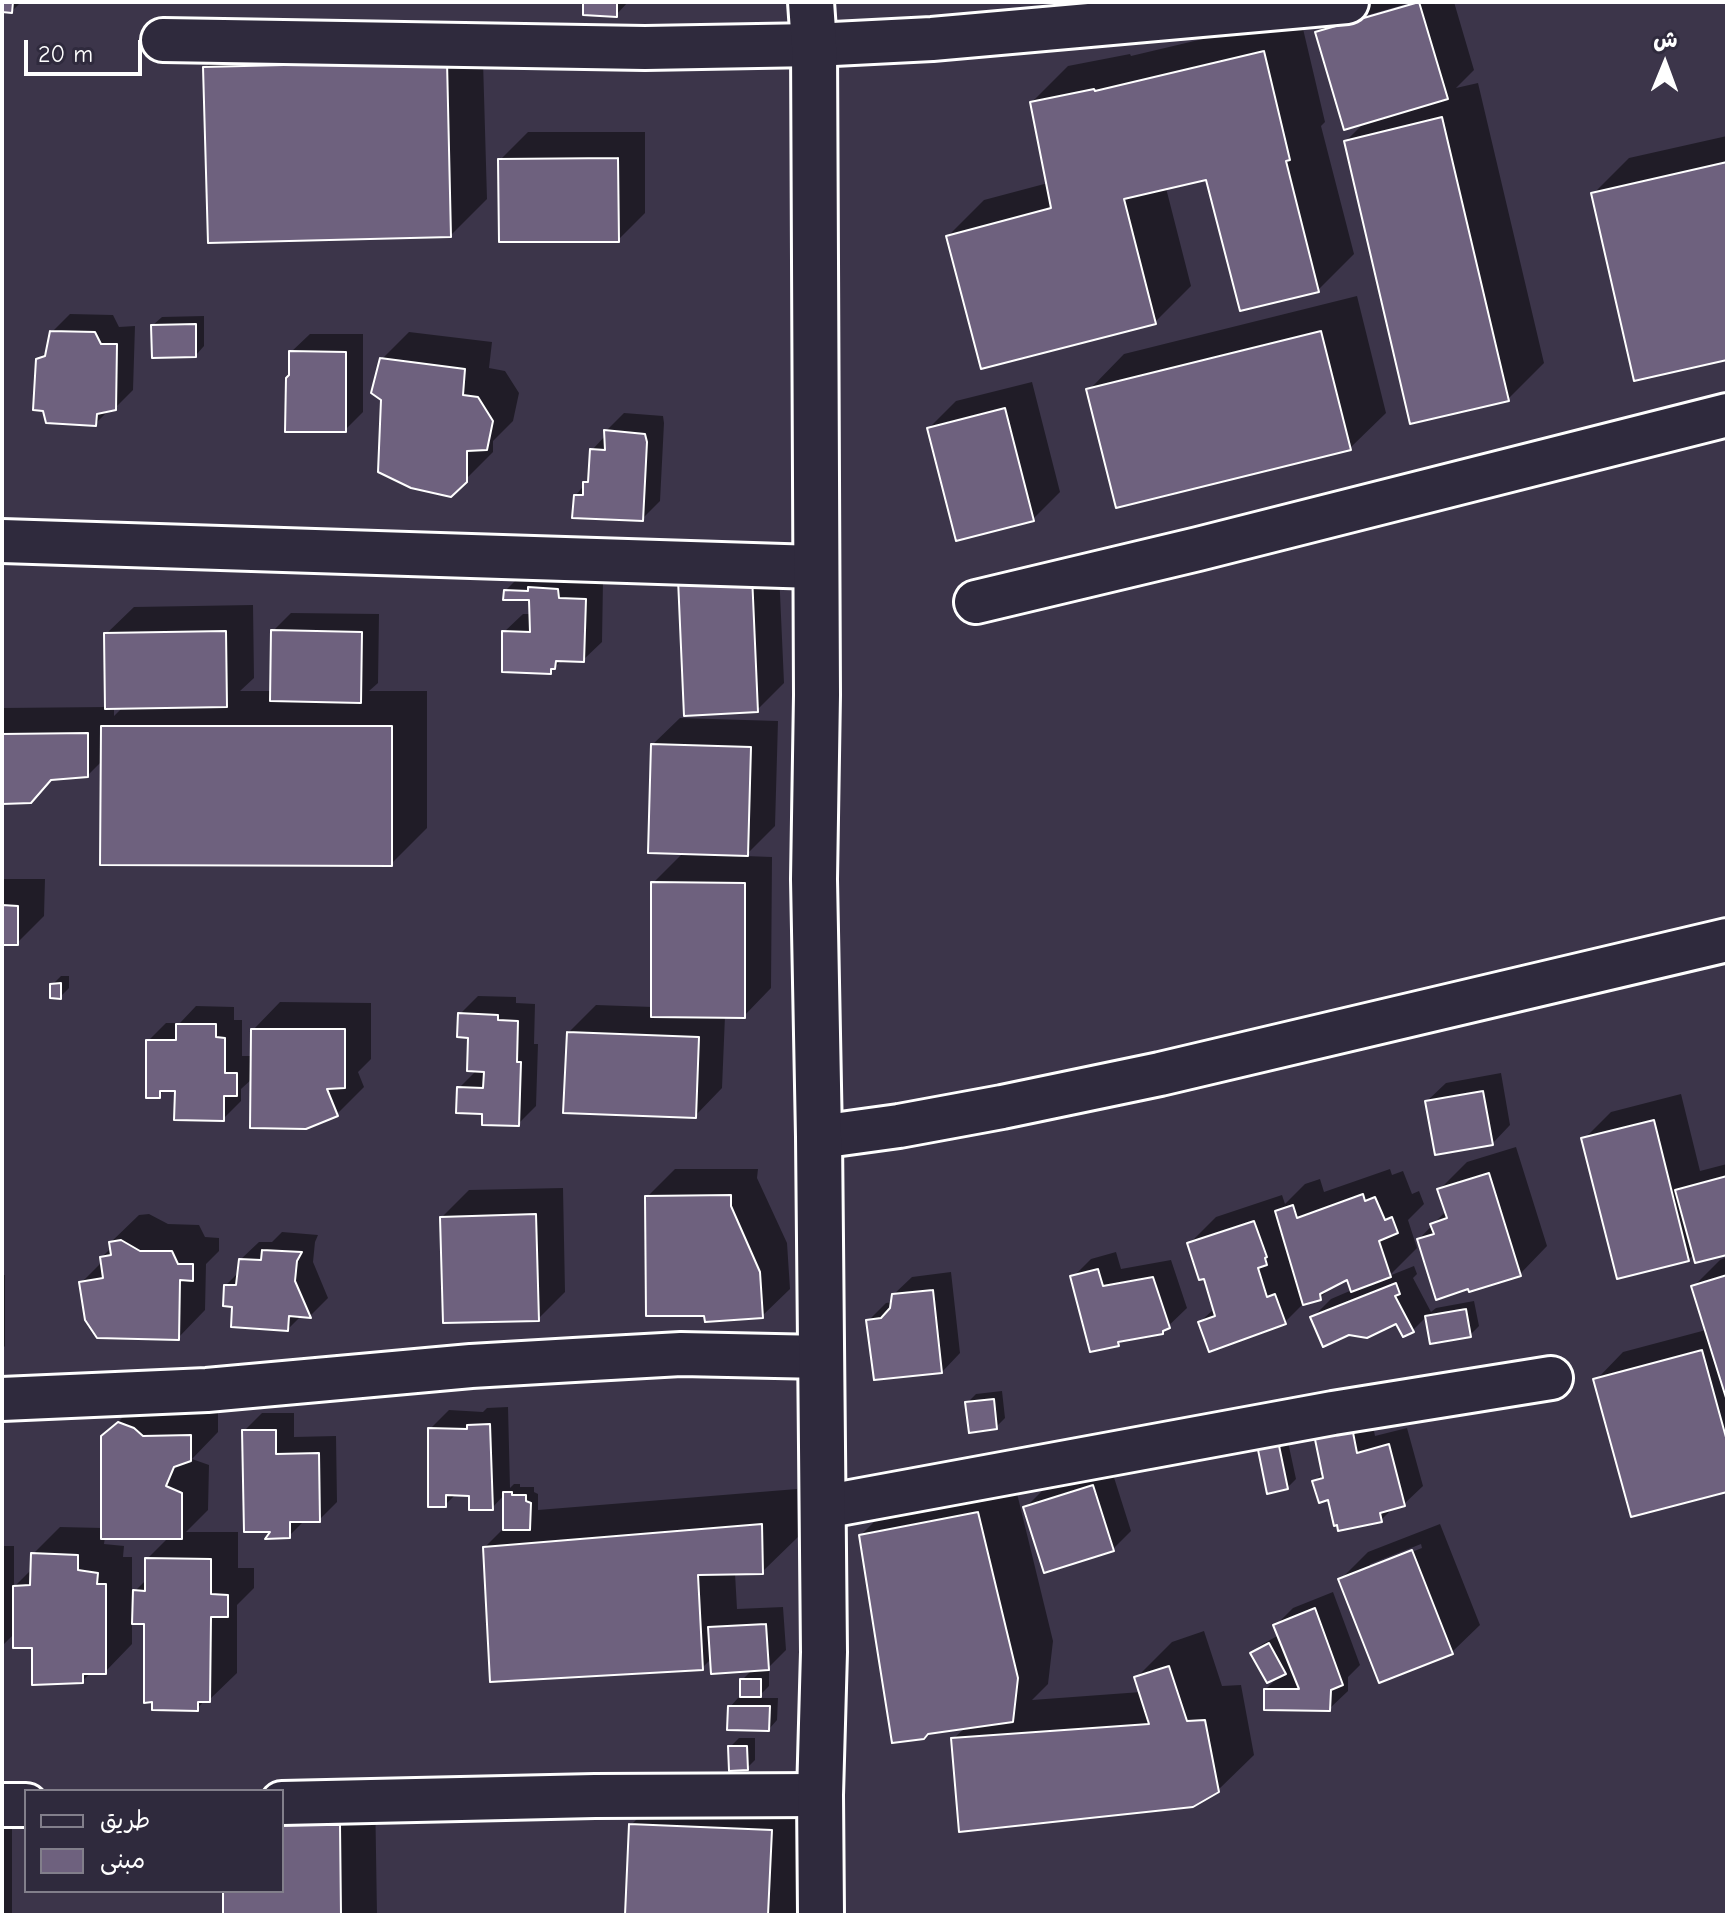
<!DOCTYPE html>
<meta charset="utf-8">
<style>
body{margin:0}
#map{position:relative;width:1729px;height:1917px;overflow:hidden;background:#3c354a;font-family:"Comic Neue","Playpen Sans Arabic",sans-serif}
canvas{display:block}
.frame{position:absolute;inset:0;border:4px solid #fff;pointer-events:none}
.legend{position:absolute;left:24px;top:1789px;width:260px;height:104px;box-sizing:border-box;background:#2f2a3d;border:2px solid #827f8b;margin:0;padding:10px 14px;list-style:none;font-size:24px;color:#fff}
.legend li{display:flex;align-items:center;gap:16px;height:40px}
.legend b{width:40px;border:2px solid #827f8b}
.north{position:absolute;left:1625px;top:24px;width:80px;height:80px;-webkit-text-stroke:6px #2f2a3d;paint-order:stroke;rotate:1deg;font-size:22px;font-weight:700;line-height:32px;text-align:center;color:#fff}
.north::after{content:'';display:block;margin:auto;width:28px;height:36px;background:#fff;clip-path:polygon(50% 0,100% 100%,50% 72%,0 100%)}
.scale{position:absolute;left:24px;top:40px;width:118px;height:36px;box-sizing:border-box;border:4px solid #fff;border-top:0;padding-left:10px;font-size:24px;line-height:28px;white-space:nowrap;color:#fff;-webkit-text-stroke:6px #2f2a3d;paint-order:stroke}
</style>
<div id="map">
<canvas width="1729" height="1917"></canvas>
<div class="frame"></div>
<ul class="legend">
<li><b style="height:10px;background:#2f2a3d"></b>طريق</li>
<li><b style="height:22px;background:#6e617e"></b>مبنى</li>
</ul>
<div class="north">ش</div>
<div class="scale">20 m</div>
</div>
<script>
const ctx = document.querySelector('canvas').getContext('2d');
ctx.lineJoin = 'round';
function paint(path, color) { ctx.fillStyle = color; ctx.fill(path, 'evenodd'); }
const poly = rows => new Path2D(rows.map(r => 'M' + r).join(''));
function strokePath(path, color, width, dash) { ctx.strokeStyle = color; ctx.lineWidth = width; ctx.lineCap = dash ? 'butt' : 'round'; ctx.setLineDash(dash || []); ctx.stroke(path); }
const shadow = poly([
 [2,2,21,2,12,11,2,10],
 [585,2,628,2,616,15],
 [1356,2,1413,2,1347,21,1347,25,1427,2,1454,2,1474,70,1456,88,1478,83,1544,363,1508,399,1346,141,1366,121,1317,33,1345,5],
 [1300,16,1325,122,1321,126,1354,254,1318,290,1208,178,1166,188,1191,286,1155,322,948,236,984,200,1048,183,1032,102,1068,66,1130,54,1131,56],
 [482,26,487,199,451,235,205,68,241,32],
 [528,132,645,132,645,213,618,240,500,160],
 [1727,136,1727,358,1593,194,1629,158],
 [1357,296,1386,413,1350,448,1089,390,1124,354],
 [70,314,113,315,119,327,135,326,133,390,115,408,110,409,95,424,38,360,48,350,52,332],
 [204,316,204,346,196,355,153,325,162,317],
 [409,332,492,342,489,368,505,371,519,393,513,421,493,441,493,452,450,495,382,359],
 [310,334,363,334,363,412,345,430,291,376,291,352],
 [1032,382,1060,492,1033,519,929,428,956,401],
 [624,413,663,416,664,423,660,501,642,519,576,495,591,477,592,450,606,435,606,431],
 [778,549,784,683,757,710,680,580],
 [524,572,576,580,603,581,602,642,583,660,563,659,550,672,504,632,523,614,531,614,531,598,506,590],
 [253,605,254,678,240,691,272,691,273,631,291,613,379,614,378,683,369,691,427,691,427,828,391,864,103,760,88,775,53,778,31,801,2,802,2,708,107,707,106,634,134,607],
 [114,707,123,707,114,716],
 [680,718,778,721,775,826,745,856,772,857,771,988,744,1016,725,1016,722,1088,695,1116,568,1033,596,1005,653,1007,653,883,684,852,652,745],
 [2,879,45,879,44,916,17,943,2,943],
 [61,976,69,976,69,988,60,997,52,985],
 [478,996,516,997,516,1003,535,1004,534,1044,538,1044,536,1106,518,1124,484,1112,459,1088,477,1070,470,1036,460,1014],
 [280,1002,371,1003,371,1059,358,1072,364,1087,337,1114,253,1078,241,1089,241,1101,223,1119,177,1089,165,1089,159,1096,148,1041,166,1023,180,1023,196,1006,234,1007,234,1020,242,1020,242,1056,253,1056,253,1030],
 [1501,1073,1510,1125,1492,1144,1427,1101,1446,1083],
 [1681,1094,1700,1171,1727,1164,1727,1253,1695,1253,1688,1260,1584,1139,1611,1112],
 [1516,1147,1547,1246,1520,1274,1419,1239,1446,1211,1439,1190,1467,1162],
 [675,1169,758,1169,757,1178,787,1243,790,1289,762,1316,647,1197],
 [1390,1169,1392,1175,1403,1171,1412,1194,1419,1191,1424,1204,1408,1220,1417,1248,1389,1276,1414,1266,1417,1274,1413,1278,1431,1312,1436,1308,1474,1301,1479,1326,1470,1335,1427,1316,1413,1330,1397,1322,1313,1317,1331,1299,1352,1290,1348,1278,1333,1285,1320,1298,1304,1303,1285,1322,1200,1322,1215,1308,1206,1276,1189,1244,1216,1217,1282,1195,1285,1204,1305,1184,1320,1179,1324,1192],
 [563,1188,565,1292,538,1319,442,1217,469,1190],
 [149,1214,168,1224,199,1225,205,1237,219,1238,219,1251,206,1264,205,1310,178,1338,81,1283,102,1262,102,1257,112,1247,111,1242,139,1215],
 [282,1232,318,1235,315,1242,313,1262,328,1298,310,1316,302,1315,288,1329,234,1305,226,1285,239,1272,240,1260,259,1242,272,1242],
 [1116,1252,1121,1269,1171,1260,1187,1308,1162,1332,1122,1339,1118,1344,1073,1277,1091,1259],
 [1727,1257,1727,1489,1596,1380,1623,1352,1706,1330,1693,1287,1720,1260],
 [951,1272,960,1353,942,1372,868,1321,886,1303,893,1302,893,1295,912,1277],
 [2,1275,5,1275,5,1346,2,1349],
 [1002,1391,1005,1418,996,1427,967,1403,976,1394],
 [1368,1400,1375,1436,1407,1428,1423,1486,1404,1504,1394,1507,1381,1520,1330,1498,1315,1481,1324,1472],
 [508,1407,510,1488,514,1484,520,1484,520,1487,534,1487,534,1492,538,1494,538,1510,797,1489,798,1537,762,1572,735,1573,737,1609,783,1607,786,1650,765,1671,769,1671,769,1686,757,1698,778,1698,777,1720,769,1729,730,1707,738,1698,742,1698,742,1680,753,1669,712,1658,702,1668,485,1547,505,1527,505,1494,492,1508,471,1494,457,1493,445,1505,430,1429,449,1410,483,1412,487,1408],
 [131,1409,218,1409,218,1432,192,1459,209,1465,208,1510,186,1532,238,1532,238,1568,254,1568,254,1588,237,1605,237,1673,209,1700,205,1700,197,1709,146,1622,132,1622,132,1644,105,1672,92,1672,82,1681,15,1633,2,1646,2,1546,14,1546,14,1587,32,1569,33,1554,60,1527,103,1528,103,1437],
 [105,1537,169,1537,147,1559,147,1579,132,1594,132,1557,123,1557,124,1546,104,1544],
 [262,1413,294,1413,294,1437,336,1436,337,1502,319,1520,305,1520,289,1536,244,1431],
 [1285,1428,1296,1479,1287,1488,1258,1441],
 [1111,1468,1131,1531,1113,1549,1025,1508,1043,1490],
 [1013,1477,1053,1641,1048,1684,1032,1700,1141,1692,1136,1678,1172,1642,1204,1631,1222,1686,1241,1685,1254,1755,1217,1791,953,1739,966,1727,861,1535,897,1499],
 [1440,1524,1480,1625,1452,1652,1380,1680,1340,1580,1368,1552],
 [1421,1544,1422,1548,1370,1568,1370,1564],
 [1333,1592,1360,1665,1348,1677,1348,1691,1329,1709,1266,1689,1280,1675,1252,1653,1261,1645,1279,1635,1275,1626,1293,1608],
 [739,1738,755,1738,755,1760,747,1768,730,1747],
 [375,1789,377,1915,225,1915,225,1891,282,1891,282,1791],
 [667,1789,807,1795,801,1915,627,1915,631,1825],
 [2,1802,12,1802,12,1915,2,1915]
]);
const building = poly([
 [2,2,13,2,12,13,2,12,2,2],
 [583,2,617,2,617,17,583,15,583,2],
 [1419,2,1448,99,1344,130,1315,32,1419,2],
 [1264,51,1290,160,1286,161,1319,292,1240,311,1206,180,1124,199,1156,324,981,369,946,236,1051,208,1030,102,1094,89,1095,91,1264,51],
 [447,61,451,237,208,243,203,67,447,61],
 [1442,117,1509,401,1410,424,1344,141,1442,117],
 [618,158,619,242,499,242,498,159,618,158],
 [1727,162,1727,360,1634,381,1591,193,1727,162],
 [196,324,196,357,152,358,151,325,196,324],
 [50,331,95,332,101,344,117,344,116,410,97,414,96,426,46,423,43,411,33,410,36,359,45,356,50,331],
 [1321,331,1351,450,1116,508,1086,389,1321,331],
 [289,351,346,352,346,432,285,432,286,378,289,375,289,351],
 [380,358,465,369,463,395,478,397,493,421,487,450,467,451,467,482,451,497,411,488,378,472,381,400,371,393,380,358],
 [1005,408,1034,521,956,541,927,428,1005,408],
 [604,430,645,434,647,442,643,521,572,518,574,495,583,495,583,482,588,482,590,449,605,450,604,430],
 [752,575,758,712,684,716,678,579,752,575],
 [528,587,558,589,559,598,586,599,584,662,556,661,555,669,551,669,551,674,502,672,502,631,530,632,529,600,503,600,504,590,528,591,528,587],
 [271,630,362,632,361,703,270,701,271,630],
 [226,631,227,707,105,709,104,633,226,631],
 [101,726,392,726,392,866,100,865,101,726],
 [88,733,88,777,51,780,31,803,2,804,2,734,88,733],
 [651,744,751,747,748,856,648,853,651,744],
 [651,882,745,883,745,1018,651,1017,651,882],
 [2,905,18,906,18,945,2,945,2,905],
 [61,983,61,999,50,998,50,984,61,983],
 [458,1013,498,1015,498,1020,518,1021,517,1062,521,1062,519,1126,482,1125,482,1114,456,1113,457,1087,483,1088,484,1072,467,1071,468,1038,457,1037,458,1013],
 [176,1024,216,1024,216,1037,225,1038,225,1073,237,1073,237,1096,224,1096,224,1121,174,1120,175,1091,160,1091,160,1098,146,1098,146,1040,176,1040,176,1024],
 [251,1029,345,1029,345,1088,327,1089,338,1116,306,1129,250,1128,251,1029],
 [567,1032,699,1037,696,1118,563,1113,567,1032],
 [1483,1091,1493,1145,1435,1155,1425,1101,1483,1091],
 [1654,1120,1689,1261,1617,1279,1581,1138,1654,1120],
 [1489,1173,1521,1276,1469,1292,1468,1289,1436,1300,1417,1239,1434,1234,1430,1224,1447,1218,1437,1189,1489,1173],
 [1727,1176,1727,1255,1695,1263,1675,1190,1727,1176],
 [1363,1194,1365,1201,1375,1197,1385,1220,1392,1217,1398,1233,1379,1241,1391,1277,1351,1292,1347,1280,1320,1294,1321,1300,1303,1305,1275,1211,1293,1205,1297,1218,1363,1194],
 [731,1195,731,1206,760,1272,763,1318,705,1322,704,1316,646,1316,645,1196,731,1195],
 [536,1214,539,1321,443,1323,440,1217,536,1214],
 [1254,1221,1267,1257,1265,1258,1267,1265,1258,1268,1267,1297,1275,1294,1286,1324,1209,1352,1198,1322,1215,1316,1204,1279,1199,1280,1187,1243,1254,1221],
 [121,1240,140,1251,172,1251,178,1264,193,1264,193,1281,180,1280,179,1340,97,1338,85,1320,79,1282,103,1278,100,1257,111,1255,109,1242,121,1240],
 [262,1250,302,1252,297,1261,295,1281,311,1318,289,1316,288,1331,231,1327,232,1307,223,1306,224,1285,236,1285,239,1259,261,1260,262,1250],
 [1098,1269,1103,1286,1153,1277,1170,1328,1163,1331,1163,1334,1118,1342,1119,1346,1090,1352,1070,1276,1098,1269],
 [1727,1275,1727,1401,1691,1286,1727,1275],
 [1396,1283,1400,1294,1395,1296,1414,1332,1403,1337,1396,1324,1367,1338,1349,1335,1323,1347,1310,1317,1396,1283],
 [933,1290,942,1373,874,1380,866,1320,881,1318,890,1308,892,1294,933,1290],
 [1466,1309,1471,1337,1430,1344,1425,1316,1466,1309],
 [1702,1350,1727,1441,1727,1492,1631,1517,1593,1379,1702,1350],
 [994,1399,997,1429,969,1433,965,1402,994,1399],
 [1350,1417,1357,1453,1389,1444,1405,1506,1380,1513,1382,1522,1338,1531,1337,1525,1334,1526,1328,1500,1319,1503,1312,1481,1323,1478,1312,1425,1350,1417],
 [118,1422,134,1428,143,1436,191,1435,191,1461,174,1467,166,1486,182,1493,182,1539,101,1539,101,1436,118,1422],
 [490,1424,493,1510,469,1510,469,1496,446,1495,446,1507,428,1507,428,1428,467,1429,467,1425,490,1424],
 [242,1430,276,1430,276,1454,319,1453,320,1522,290,1522,290,1538,265,1539,270,1532,244,1532,242,1430],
 [1277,1436,1288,1489,1267,1494,1256,1440,1277,1436],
 [1093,1485,1114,1551,1044,1573,1023,1507,1093,1485],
 [503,1492,512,1492,512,1495,526,1495,526,1501,531,1503,530,1530,503,1530,503,1492],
 [978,1512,1018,1678,1013,1722,928,1734,924,1739,892,1743,859,1535,978,1512],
 [762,1524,763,1574,698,1575,703,1670,490,1682,483,1547,762,1524],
 [1412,1550,1453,1654,1379,1683,1338,1579,1412,1550],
 [31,1553,78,1555,78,1570,98,1573,97,1584,106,1584,106,1674,83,1674,83,1683,32,1685,32,1648,13,1648,13,1586,30,1585,31,1553],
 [145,1558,211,1559,211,1594,228,1595,228,1617,211,1617,210,1702,198,1702,198,1711,152,1710,152,1702,144,1703,144,1624,132,1624,133,1590,145,1591,145,1558],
 [1315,1608,1343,1685,1331,1690,1330,1711,1264,1710,1264,1689,1299,1689,1273,1625,1315,1608],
 [766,1624,769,1670,711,1674,708,1627,766,1624],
 [1269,1643,1286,1674,1267,1683,1250,1653,1269,1643],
 [1169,1666,1187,1721,1205,1720,1219,1792,1193,1807,959,1832,951,1738,1149,1724,1134,1677,1169,1666],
 [740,1679,761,1679,761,1697,740,1697,740,1679],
 [728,1706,770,1706,769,1731,727,1730,728,1706],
 [728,1746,747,1746,748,1770,729,1771,728,1746],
 [629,1824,772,1830,768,1915,625,1915,629,1824],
 [282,1825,340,1825,341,1915,223,1915,223,1891,282,1891,282,1825]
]);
const minor = poly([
 [163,40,645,48,814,45,932,39,1347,2],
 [2,541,815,567],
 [976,602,1198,549,1727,415],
 [819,1137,899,1126,1002,1107,1160,1074,1727,940],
 [2,1399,207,1390,471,1366,574,1360,681,1354,822,1357],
 [823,1507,1333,1413,1551,1378],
 [282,1803,595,1796,820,1795],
 [2,1805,26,1805]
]);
const secondary = poly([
 [811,2,814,45,817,695,814,879,819,1137,824,1652,820,1795,821,1915]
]);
paint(shadow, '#0007');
paint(building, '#6e617e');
strokePath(building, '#fff', 2);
strokePath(minor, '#fff', 48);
strokePath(secondary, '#fff', 50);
strokePath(minor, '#2f2a3d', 42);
strokePath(secondary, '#2f2a3d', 44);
</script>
